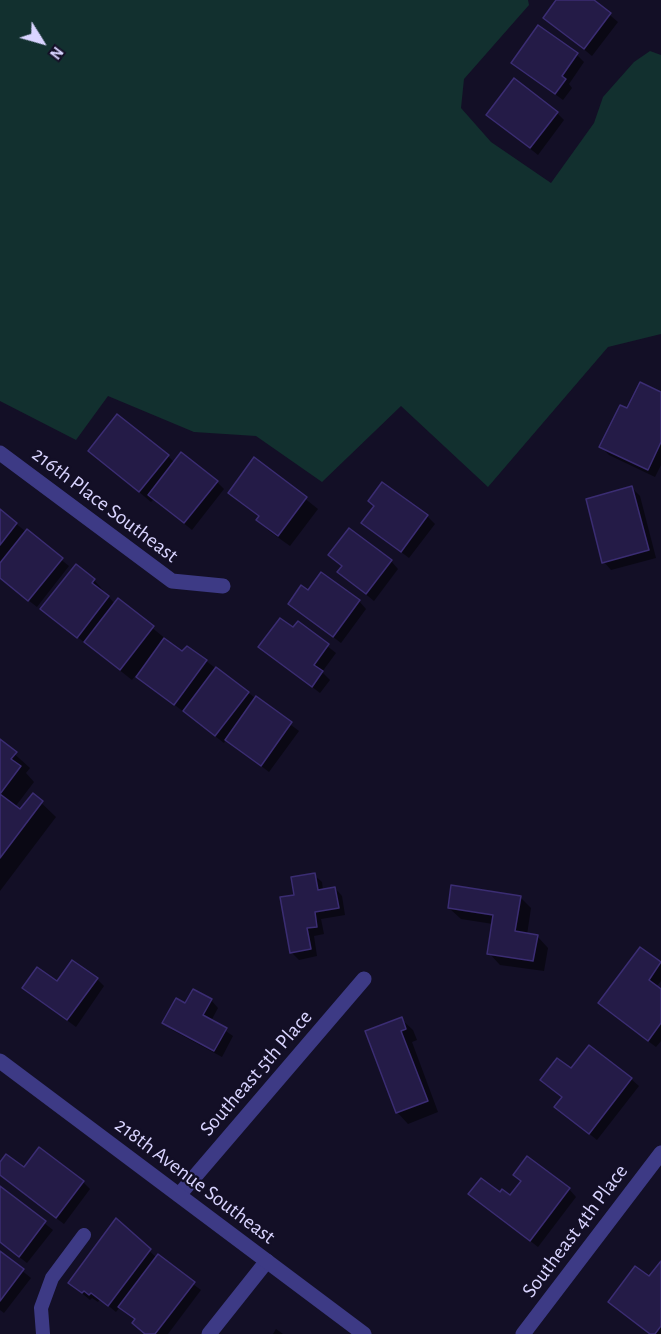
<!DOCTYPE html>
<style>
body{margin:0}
#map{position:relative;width:661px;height:1334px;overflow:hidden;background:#130f26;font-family:"Alegreya Sans",sans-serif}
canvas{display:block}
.north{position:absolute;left:12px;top:12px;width:60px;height:60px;-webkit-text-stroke:4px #130f26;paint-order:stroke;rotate:127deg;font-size:16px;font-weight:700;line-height:24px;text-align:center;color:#d9d4ff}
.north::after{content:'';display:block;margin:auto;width:21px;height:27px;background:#d9d4ff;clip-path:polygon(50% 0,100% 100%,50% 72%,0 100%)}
</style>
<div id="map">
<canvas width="661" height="1334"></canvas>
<div class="north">N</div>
</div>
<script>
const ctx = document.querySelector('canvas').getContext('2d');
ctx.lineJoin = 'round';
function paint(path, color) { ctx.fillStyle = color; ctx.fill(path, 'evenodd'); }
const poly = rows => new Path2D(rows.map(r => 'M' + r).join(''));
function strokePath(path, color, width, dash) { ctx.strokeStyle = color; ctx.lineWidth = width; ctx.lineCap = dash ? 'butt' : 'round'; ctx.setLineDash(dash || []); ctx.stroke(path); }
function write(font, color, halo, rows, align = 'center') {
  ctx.font = font + ' "Alegreya Sans",sans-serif'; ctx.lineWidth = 4.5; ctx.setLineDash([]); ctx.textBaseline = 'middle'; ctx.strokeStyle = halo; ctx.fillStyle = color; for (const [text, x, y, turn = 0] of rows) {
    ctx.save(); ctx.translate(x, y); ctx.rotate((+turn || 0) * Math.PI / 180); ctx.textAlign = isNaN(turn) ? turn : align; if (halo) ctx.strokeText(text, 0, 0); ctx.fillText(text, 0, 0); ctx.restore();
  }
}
const green = poly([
 [0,0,528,0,529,5,464,79,461,108,491,142,551,183,594,123,603,97,634,62,650,51,661,55,661,334,608,347,488,487,401,406,322,482,256,436,194,432,108,396,76,440,0,401]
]);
const shadow = poly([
 [557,0,592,0,618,22,592,56,545,17],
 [577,55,584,62,569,84,572,88,563,100,513,63],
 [557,113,564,120,538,155,488,115],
 [661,394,661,465,655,477,609,455,601,447],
 [90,451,168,456,175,463,217,482,224,489,192,530,154,499,151,502],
 [255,459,318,509,290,546,269,531,258,520,259,517,230,493],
 [632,488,640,496,656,558,611,570,604,562],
 [375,507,427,516,435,524,409,558,363,523],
 [0,511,69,566,37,607,0,578],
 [330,555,391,561,398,569,374,601,339,572,343,567],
 [94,580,115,604,118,600,183,653,206,661,299,731,269,772,226,739,224,743,136,675,132,680,42,609],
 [359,601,366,609,341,643,290,604],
 [298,623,336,653,322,672,330,680,320,693,260,647,293,629],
 [0,741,30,768,26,773,34,782,15,807,21,812,33,795,56,817,0,891],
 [314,875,322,882,323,890,335,888,342,896,345,915,321,919,324,934,314,936,317,956,299,960,291,952,295,896],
 [520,897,531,908,527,935,537,936,548,948,544,971,500,965,489,953,493,924,461,919,449,908],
 [641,949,661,964,661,981,656,987,661,991,661,1041,656,1047,607,1010],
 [97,979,104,986,76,1027,24,988],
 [211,1000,218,1008,211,1021,233,1036,222,1057,172,1030,164,1022,185,1005],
 [401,1019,413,1030,417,1040,412,1042,438,1112,408,1124,397,1112],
 [572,1070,631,1079,639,1086,597,1140,556,1107,564,1098],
 [0,1164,83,1182,90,1189,64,1224,3,1178,0,1175],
 [515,1175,569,1189,576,1197,538,1247,470,1194,500,1194,511,1197,522,1182],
 [0,1188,53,1230,27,1263,0,1242],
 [116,1221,157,1258,201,1290,168,1334,145,1334,134,1323,136,1320,120,1307,116,1312,100,1299,98,1302,92,1298,90,1300,70,1283],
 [0,1253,31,1278,4,1313,0,1310],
 [661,1263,661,1334,650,1334,610,1302,650,1278],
 [276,1329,283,1334,273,1334]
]);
const building = poly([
 [556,0,594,0,611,13,584,49,543,18,556,0],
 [538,25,578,53,562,76,566,79,555,94,511,63,538,25],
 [514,78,558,112,530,148,486,115,514,78],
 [640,382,661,392,661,442,648,470,599,447,620,405,627,408,640,382],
 [117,414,169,455,139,492,88,451,117,414],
 [181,452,218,481,184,523,148,495,181,452],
 [254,457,307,497,278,536,256,520,259,516,228,493,254,457],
 [382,482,428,515,401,552,361,523,374,506,368,501,382,482],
 [632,486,649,550,602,563,586,499,632,486],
 [0,509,17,523,0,545,0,509],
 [349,528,392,560,366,594,337,572,342,566,328,555,349,528],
 [27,529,63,558,28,601,0,578,0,563,27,529],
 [76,564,95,579,92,583,109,596,77,638,40,609,76,564],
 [321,572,360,600,333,637,288,604,301,585,308,590,321,572],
 [118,598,154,626,120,670,84,642,118,598],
 [280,618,293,627,298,621,329,644,314,665,323,671,312,687,258,647,280,618],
 [164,638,182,651,187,646,207,660,174,705,136,677,164,638],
 [216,667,249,692,215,736,183,711,216,667],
 [256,696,292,722,261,766,225,740,256,696],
 [0,739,17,752,11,759,21,766,0,794,0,739],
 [33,793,43,801,0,858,0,794,20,809,33,793],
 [315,873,318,890,335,887,339,908,315,912,317,927,307,928,311,949,290,953,280,897,294,895,291,877,315,873],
 [451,885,521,896,515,931,538,935,533,961,487,954,493,915,448,908,451,885],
 [640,947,661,962,649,980,661,989,661,1023,648,1041,598,1003,640,947],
 [72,960,98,978,67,1020,22,988,37,967,57,981,72,960],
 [193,989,212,999,203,1015,227,1028,214,1051,162,1023,176,998,185,1003,193,989],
 [402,1017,406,1029,401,1031,428,1101,396,1113,365,1031,402,1017],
 [589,1045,632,1078,589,1134,554,1107,562,1097,540,1080,557,1058,571,1068,589,1045],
 [39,1147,84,1181,56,1218,0,1175,0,1162,6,1154,24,1167,39,1147],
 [527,1156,570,1188,530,1241,468,1194,481,1178,500,1192,502,1189,510,1195,521,1181,513,1175,527,1156],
 [0,1186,46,1221,19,1257,0,1242,0,1186],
 [116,1218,151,1249,108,1306,91,1293,89,1295,84,1291,82,1293,68,1283,116,1218],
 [0,1251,24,1269,0,1301,0,1251],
 [158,1254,195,1282,155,1334,145,1334,132,1323,135,1319,118,1307,158,1254],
 [661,1261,661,1326,655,1334,650,1334,608,1302,635,1266,649,1276,661,1261]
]);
const service = poly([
 [43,1334,41,1308,52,1278,84,1235]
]);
const minor = poly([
 [0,453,172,581,223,586],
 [179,1195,364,979],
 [209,1334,267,1261],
 [523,1334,661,1153]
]);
const tertiary = poly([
 [0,1061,364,1334]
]);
const streetNames = [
 ["216th Place Southeast",105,505,37],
 ["Southeast 5th Place",256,1073,-49],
 ["218th Avenue Southeast",195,1181,37],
 ["Southeast 4th Place",575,1231,-53]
];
paint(green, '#12302f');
paint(shadow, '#0007');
paint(building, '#241b47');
strokePath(building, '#3b2d73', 1.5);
strokePath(service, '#3d3a85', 14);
strokePath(minor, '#3d3a85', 15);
strokePath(tertiary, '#3d3a85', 15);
write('21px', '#d9d4ff', '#130f26', streetNames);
</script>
